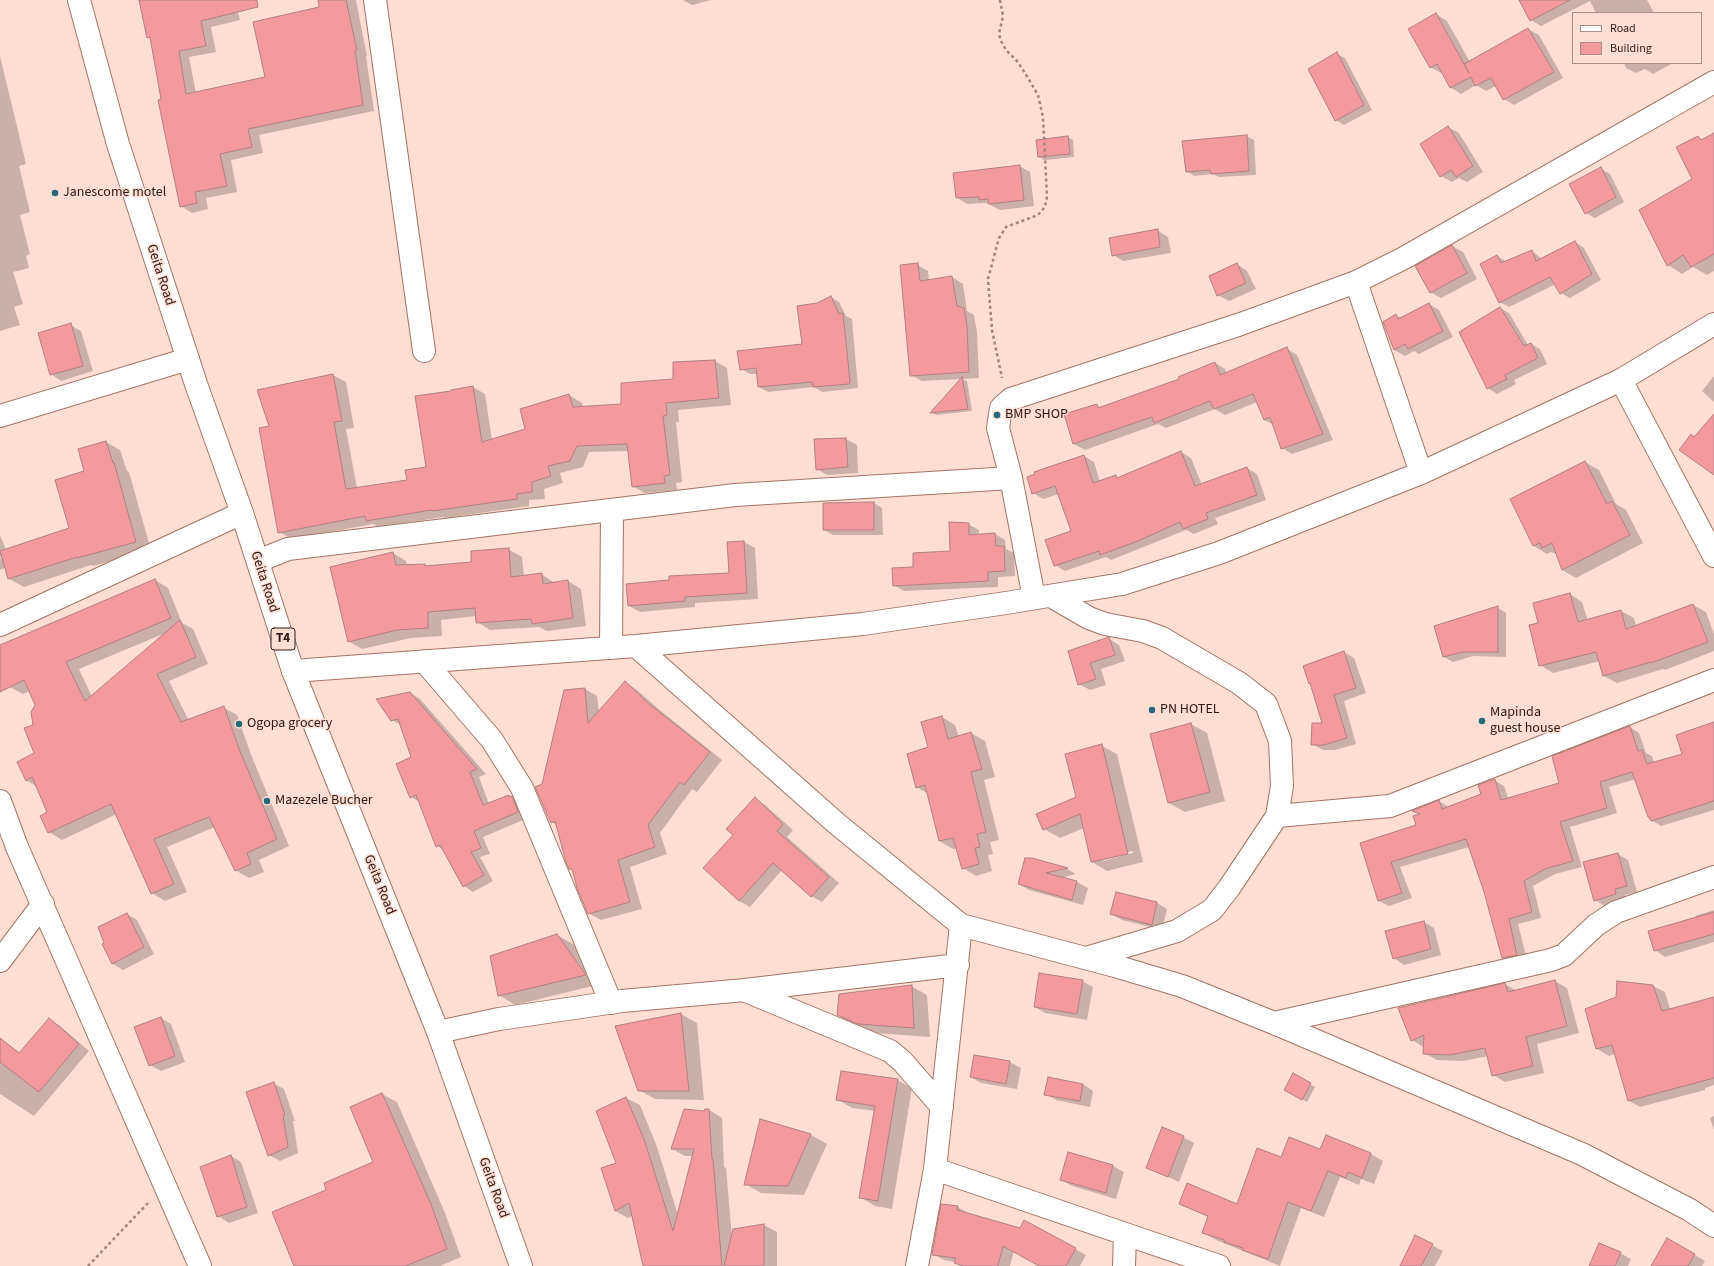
<!DOCTYPE html>
<style>
body{margin:0}
#map{position:relative;width:1714px;height:1266px;overflow:hidden;background:#feddd3;font-family:"Source Sans 3",sans-serif}
canvas{display:block}
.legend{position:absolute;left:1572px;top:12px;width:130px;height:52px;box-sizing:border-box;background:#feddd3;border:1px solid #aa8f87;margin:0;padding:5px 7px;list-style:none;font-size:12px;color:#2d1a14}
.legend li{display:flex;align-items:center;gap:8px;height:20px}
.legend b{width:20px;border:1px solid #aa8f87}
</style>
<div id="map">
<canvas width="1714" height="1266"></canvas>
<ul class="legend">
<li><b style="height:5px;background:#fff"></b>Road</li>
<li><b style="height:11px;background:#f49a9d"></b>Building</li>
</ul>
</div>
<script>
const ctx = document.querySelector('canvas').getContext('2d');
ctx.lineJoin = 'round';
function paint(path, color) { ctx.fillStyle = color; ctx.fill(path, 'evenodd'); }
const poly = rows => new Path2D(rows.map(r => 'M' + r).join(''));
function strokePath(path, color, width, dash) { ctx.strokeStyle = color; ctx.lineWidth = width; ctx.lineCap = dash ? 'butt' : 'round'; ctx.setLineDash(dash || []); ctx.stroke(path); }
function write(font, color, halo, rows, align = 'center') {
  ctx.font = font + ' "Source Sans 3",sans-serif'; ctx.lineWidth = 3; ctx.setLineDash([]); ctx.textBaseline = 'middle'; ctx.strokeStyle = halo; ctx.fillStyle = color; for (const [text, x, y, turn = 0] of rows) {
    ctx.save(); ctx.translate(x, y); ctx.rotate((+turn || 0) * Math.PI / 180); ctx.textAlign = isNaN(turn) ? turn : align; if (halo) ctx.strokeText(text, 0, 0); ctx.fillText(text, 0, 0); ctx.restore();
  }
}
const shadow = poly([
 [140,0,235,0,240,20,211,27,216,52,189,57,196,93,266,78,320,8,319,0,356,0,367,56,366,56,374,111,259,135,263,153,231,160,237,192,206,198,208,209,192,213,181,206,151,39,148,37],
 [683,0,711,0,692,5],
 [1530,0,1647,0,1654,13,1596,13,1590,1,1541,26,1531,20],
 [1436,14,1447,21,1470,62,1528,29,1539,35,1563,78,1514,105,1504,99,1496,86,1486,91,1476,85,1461,94,1450,87,1443,72,1441,73,1430,67],
 [1337,54,1345,58,1372,110,1344,125,1336,120],
 [0,56,26,164,19,166,30,212,20,215,30,254,26,256,29,268,13,272,23,304,14,307,20,325,0,331],
 [1624,63,1673,63,1653,74,1645,69,1636,73,1626,68],
 [1448,127,1459,133,1483,172,1467,182,1459,178,1452,182,1441,176],
 [1714,134,1714,271,1707,275,1693,267,1682,274,1668,265,1700,191,1698,137,1703,140],
 [1246,136,1254,140,1256,175,1219,177,1213,174,1194,176,1187,171],
 [1068,137,1073,140,1074,157,1044,160,1039,157],
 [1019,166,1030,172,1034,206,1000,210,986,203,967,204,956,197],
 [1601,169,1610,174,1624,202,1595,218,1586,213],
 [1157,230,1168,237,1171,253,1123,261,1113,255],
 [1575,242,1584,248,1601,280,1570,298,1561,293,1556,284,1509,307,1499,302,1497,256,1507,262,1532,251,1542,259],
 [1452,246,1463,252,1477,279,1441,298,1430,292],
 [1237,264,1247,271,1256,289,1229,301,1218,295],
 [918,265,928,271,929,281,952,277,963,284,967,311,974,315,977,332,979,378,962,379,967,381,972,411,936,415,932,413,962,379,922,381,911,375],
 [831,297,839,302,846,316,852,319,858,388,822,392,814,387,768,392,759,387,758,374,750,374,741,369,803,345,818,304],
 [1429,304,1439,310,1453,337,1419,354,1414,351,1405,356,1394,350,1396,316,1401,318],
 [1500,308,1509,313,1528,345,1531,344,1540,349,1547,364,1514,380,1516,384,1497,394,1488,388],
 [70,325,81,331,93,371,61,381,51,374],
 [1287,349,1297,355,1333,440,1292,454,1282,448,1274,425,1264,420,1257,402,1225,415,1215,409,1166,428,1158,424,1085,450,1074,444,1096,405,1102,408,1180,380,1215,363,1225,369,1227,374],
 [715,361,727,368,731,405,678,410,679,422,676,422,682,482,676,483,677,490,645,493,632,486,629,451,589,452,583,467,560,473,563,483,544,489,545,499,529,500,529,506,445,518,443,517,379,527,373,524,292,539,279,532,271,427,333,375,346,382,354,428,346,429,357,488,408,481,427,468,452,392,473,387,485,394,492,440,527,430,569,395,582,403,583,408,622,405],
 [1714,376,1714,402,1702,391],
 [846,439,857,445,858,473,827,475,817,469],
 [106,442,120,450,127,471,129,472,151,550,93,566,91,565,24,587,9,579,5,568,0,570,0,558,2,560,0,556,0,535,6,550,70,529,86,472],
 [1181,452,1191,458,1202,485,1247,468,1257,474,1266,500,1215,518,1218,524,1194,534,1186,530,1111,560,1106,557,1065,571,1055,565,1072,532,1059,494,1043,499,1033,493,1084,456,1094,462,1100,482,1115,476,1119,478],
 [1585,462,1599,470,1616,504,1626,510,1643,543,1576,578,1562,570,1558,555,1551,552,1547,554,1534,546],
 [874,503,882,508,883,535,833,535,824,530],
 [968,524,979,530,979,535,995,534,1005,540,1006,549,1014,553,1015,576,998,577,998,587,904,591,894,585,914,568,951,552],
 [744,542,755,548,758,599,695,603,695,607,640,612,629,606,730,574],
 [508,549,522,557,524,576,541,574,555,583,568,581,581,589,586,626,547,631,539,627,490,630,477,622,476,616,441,620,442,636,411,638,362,649,348,641,393,553,406,561,407,566,425,565,429,567,473,563],
 [155,580,168,588,182,623,193,629,208,664,169,681,189,721,224,708,237,715,252,757,289,846,259,860,264,872,249,878,235,870,215,827,167,847,187,892,165,901,152,893,117,814,62,840,49,832,48,812,36,786,26,780,36,753,34,725,36,705,30,691,23,694,10,687,0,665,0,646],
 [168,632,92,697,79,669],
 [1570,594,1582,602,1588,621,1621,611,1634,618,1636,627,1693,605,1706,612,1714,634,1714,651,1665,670,1663,669,1617,683,1604,676,1600,661,1553,673,1540,665,1540,624],
 [1498,608,1506,613,1506,657,1473,656,1453,662,1444,657],
 [1108,638,1119,645,1125,661,1101,669,1106,685,1090,690,1079,684,1069,651],
 [1344,652,1354,658,1366,693,1344,701,1356,744,1335,750,1323,750,1312,744,1324,724],
 [625,682,637,690,661,711,722,760,697,792,692,789,660,833,667,854,630,867,642,909,601,920,588,913,573,870,570,868,558,826,552,822,543,785,585,689,597,696,599,712],
 [410,693,420,699,486,774,479,777,489,804,509,796,521,803,528,818,483,837,490,854,480,857,493,881,473,892,464,886,444,850,437,846,420,802,411,797,413,758,401,725,392,720],
 [942,717,955,725,959,737,971,733,985,741,995,777,984,780,999,840,990,842,993,854,988,855,992,871,976,876,963,868,957,848,953,849,939,841,928,794,917,787,929,748],
 [1191,724,1207,733,1225,801,1185,812,1169,803,1151,735],
 [1714,725,1714,810,1661,826,1651,820,1636,779,1609,787,1617,813,1570,827,1582,867,1555,874,1533,886,1541,918,1518,924,1527,960,1512,963,1502,958,1485,892,1469,847,1400,867,1412,898,1389,906,1379,901,1361,843,1417,825,1421,814,1439,801,1449,807,1482,795,1494,780,1504,786,1508,798,1561,783,1630,727,1639,733,1646,753,1652,756,1654,763,1683,754],
 [1102,746,1117,754,1143,862,1107,871,1092,862,1084,828,1060,838,1044,829,1077,798],
 [1133,851,1133,853,1103,861,1103,858],
 [755,799,765,805,793,830,787,837,839,883,822,902,811,896,782,870,750,907,739,901,704,868,734,835],
 [1618,854,1628,860,1637,892,1625,895,1626,900,1605,906,1595,900],
 [1032,859,1067,869,1076,874,1060,878,1077,882,1088,888,1083,905,1029,890,1019,884],
 [1117,893,1157,903,1167,909,1162,930,1122,920,1111,914],
 [1714,910,1714,942,1665,957,1655,950,1697,918,1695,916],
 [127,914,137,920,154,954,123,970,113,964,103,945],
 [1424,922,1434,928,1441,955,1404,965,1394,958],
 [557,935,573,944,601,984,515,1005,499,995],
 [1082,981,1093,987,1087,1020,1045,1013,1035,1007],
 [1555,981,1567,988,1579,1033,1537,1044,1544,1073,1505,1082,1493,1075,1488,1056,1463,1061,1437,1060,1424,1053,1425,1048,1412,1040,1505,984,1517,991],
 [911,986,927,995,930,1037,875,1033,854,1024,838,1015],
 [1653,986,1665,992,1670,1009,1714,998,1714,1085,1705,1088,1705,1090,1640,1107,1629,1101,1615,1054,1609,1056,1597,1049],
 [681,1014,697,1023,704,1100,655,1099,639,1090,616,1027],
 [161,1018,171,1024,185,1062,161,1071,150,1065],
 [49,1019,59,1025,89,1051,34,1116,0,1094,0,1038,20,1053],
 [974,1056,1010,1062,1021,1068,1017,1089,981,1083,971,1077],
 [1294,1075,1315,1087,1307,1102,1286,1090],
 [897,1080,912,1088,892,1209,875,1206,860,1197,875,1111,852,1108,837,1099],
 [273,1083,284,1089,295,1121,293,1121,298,1153,280,1161,269,1155],
 [1083,1084,1093,1091,1090,1107,1056,1100,1046,1094],
 [382,1094,397,1102,445,1213,461,1257,440,1266,295,1266,328,1190,374,1162],
 [626,1098,640,1105,657,1147,678,1215,694,1156,685,1156,672,1149,709,1110,722,1118,724,1167,726,1168,732,1237,764,1225,777,1232,777,1266,644,1266,632,1216,628,1218,615,1211,618,1164,597,1112],
 [1714,1116,1714,1130,1710,1118],
 [761,1121,811,1135,827,1144,804,1195,761,1193,745,1184],
 [1327,1136,1371,1154,1383,1161,1374,1184,1361,1179,1359,1185,1340,1177,1324,1217,1301,1208,1280,1266,1216,1240,1203,1232,1208,1217,1180,1204,1238,1205,1281,1158,1321,1151],
 [1183,1137,1194,1143,1179,1182,1147,1167],
 [1069,1153,1113,1166,1124,1172,1116,1199,1072,1186,1062,1180],
 [231,1156,241,1162,258,1213,229,1223,218,1216],
 [958,1207,968,1213,1020,1229,1025,1221,1086,1255,1080,1266,1041,1266,1014,1251,1010,1266,961,1266,955,1262,944,1260,933,1254],
 [1416,1237,1443,1251,1435,1266,1401,1266],
 [1668,1239,1705,1261,1702,1266,1652,1266],
 [1620,1253,1631,1259,1628,1266,1590,1266]
]);
const building = poly([
 [139,0,257,0,258,7,201,21,206,46,179,51,186,94,265,77,253,22,319,7,318,0,346,0,357,50,355,50,363,105,248,129,252,147,220,154,227,186,195,192,197,203,180,207,158,100,161,99,150,37,147,38,139,0],
 [1519,0,1570,0,1530,21,1519,0],
 [1436,13,1469,73,1464,64,1528,28,1554,72,1503,100,1491,78,1475,86,1471,77,1450,88,1437,64,1430,68,1408,29,1436,13],
 [1337,52,1364,105,1335,121,1308,69,1337,52],
 [1448,126,1473,166,1456,177,1451,170,1440,177,1420,144,1448,126],
 [1714,133,1714,254,1691,267,1683,255,1667,266,1639,210,1692,179,1676,147,1698,136,1701,140,1714,133],
 [1247,135,1249,171,1211,174,1210,170,1186,172,1182,141,1247,135],
 [1068,136,1070,154,1038,157,1036,140,1068,136],
 [1020,165,1024,200,989,204,988,199,979,200,979,197,956,198,953,173,1020,165],
 [1601,167,1616,197,1585,214,1569,184,1601,167],
 [1158,229,1160,247,1112,256,1109,238,1158,229],
 [1575,241,1592,274,1560,294,1550,277,1499,303,1480,264,1497,255,1501,263,1532,250,1536,261,1575,241],
 [1452,245,1467,273,1430,293,1415,266,1452,245],
 [918,263,920,281,952,276,957,306,964,308,967,326,969,372,910,376,900,265,918,263],
 [1237,263,1246,283,1217,296,1209,276,1237,263],
 [831,296,839,314,843,313,850,381,849,384,813,387,812,382,758,387,756,368,740,370,737,351,802,344,797,306,817,303,831,296],
 [1429,303,1443,331,1408,349,1405,344,1394,350,1383,322,1396,314,1398,319,1429,303],
 [1500,307,1524,346,1531,343,1538,358,1505,375,1507,379,1487,389,1459,332,1500,307],
 [71,323,83,366,50,375,38,333,71,323],
 [1287,347,1323,434,1281,449,1270,417,1264,420,1253,394,1214,409,1210,401,1154,423,1152,417,1073,444,1064,414,1097,404,1098,408,1179,379,1178,377,1215,362,1220,375,1287,347],
 [715,360,719,398,666,403,667,415,663,416,670,475,664,476,665,483,632,487,627,444,577,446,570,461,548,466,551,476,532,482,532,492,517,494,517,499,432,511,431,510,366,521,365,516,278,533,259,428,269,426,257,390,333,374,342,421,334,422,346,489,407,480,405,470,426,467,415,396,451,391,451,390,473,386,482,442,525,429,520,409,569,394,573,407,621,404,621,383,673,379,673,362,715,360],
 [962,377,968,409,930,413,962,377],
 [1714,414,1714,475,1679,450,1691,434,1694,437,1714,414],
 [846,438,848,467,816,470,814,439,846,438],
 [106,441,113,463,114,462,136,542,77,558,77,557,8,579,0,551,69,528,55,480,84,471,78,449,106,441],
 [1181,451,1195,486,1247,467,1257,495,1206,513,1208,519,1183,529,1180,522,1138,541,1100,555,1099,551,1054,566,1045,540,1071,531,1055,486,1032,494,1027,477,1035,474,1034,472,1084,455,1093,483,1116,475,1117,478,1181,451],
 [1585,461,1607,504,1612,501,1630,535,1562,570,1552,543,1542,548,1540,543,1533,546,1510,499,1585,461],
 [874,502,874,530,823,530,823,503,874,502],
 [949,522,969,523,969,535,995,533,996,546,1004,546,1005,571,988,572,988,581,893,586,892,568,913,567,913,553,950,551,949,522],
 [744,541,747,593,685,597,685,601,628,606,626,584,669,580,669,576,729,573,727,542,744,541],
 [509,548,511,577,542,573,543,584,568,580,573,618,532,624,531,619,476,623,475,608,428,612,428,628,397,630,348,642,330,567,393,552,396,565,425,564,425,566,471,562,471,551,509,548],
 [155,579,171,618,66,662,85,701,180,620,196,657,157,674,181,722,224,706,239,749,277,839,247,853,251,864,235,871,209,817,154,839,174,884,151,894,111,804,48,833,40,816,47,812,32,777,26,781,17,762,34,753,24,728,33,725,31,712,35,705,24,680,0,692,0,645,155,579],
 [1570,593,1578,622,1621,610,1626,629,1693,604,1708,642,1651,663,1651,662,1603,676,1596,652,1539,666,1529,625,1538,623,1533,603,1570,593],
 [1498,606,1498,652,1463,652,1443,657,1434,626,1498,606],
 [1109,637,1115,655,1090,663,1096,679,1078,685,1068,651,1109,637],
 [1344,651,1356,688,1334,695,1347,738,1324,745,1311,745,1312,723,1322,723,1310,683,1309,684,1303,666,1344,651],
 [625,681,648,703,710,752,684,785,680,782,648,825,655,847,618,860,630,902,588,914,577,888,572,869,569,869,566,862,555,821,551,823,535,787,542,784,564,690,585,688,588,723,625,681],
 [410,692,477,769,470,772,483,805,509,795,509,797,512,796,518,812,474,831,481,848,471,852,484,875,463,887,440,845,436,847,416,795,410,798,396,764,411,757,398,719,391,721,376,699,410,692],
 [942,716,948,739,971,732,982,769,971,772,986,832,977,834,980,847,975,848,979,864,962,869,953,838,939,841,925,785,916,788,907,754,928,747,921,722,942,716],
 [1714,722,1714,801,1651,821,1649,817,1648,817,1632,772,1600,782,1607,808,1560,822,1573,861,1545,869,1524,881,1532,912,1509,919,1517,955,1502,958,1484,892,1466,839,1391,862,1402,893,1378,901,1360,843,1416,825,1413,816,1420,814,1412,811,1439,800,1442,809,1481,794,1478,785,1495,779,1501,800,1559,783,1552,756,1630,726,1638,751,1642,750,1647,764,1682,754,1676,735,1714,722],
 [1191,723,1210,792,1168,803,1150,734,1191,723],
 [1102,744,1128,854,1091,862,1080,814,1043,830,1036,814,1076,797,1065,754,1102,744],
 [755,797,783,824,777,831,829,877,811,897,773,863,739,901,703,868,733,835,726,829,755,797],
 [1618,853,1627,886,1615,889,1616,894,1594,901,1583,862,1618,853],
 [1025,858,1032,858,1068,868,1046,873,1077,881,1072,900,1018,884,1025,858],
 [1116,892,1157,902,1152,925,1110,914,1116,892],
 [1714,912,1714,934,1654,951,1648,931,1714,912],
 [127,913,144,947,112,964,102,944,104,943,98,927,127,913],
 [1424,921,1431,949,1393,959,1385,931,1424,921],
 [557,934,586,975,498,996,490,956,557,934],
 [1039,973,1083,980,1077,1014,1034,1007,1039,973],
 [1555,980,1567,1026,1526,1037,1533,1066,1492,1076,1485,1048,1450,1055,1423,1054,1424,1035,1411,1041,1398,1008,1505,983,1508,992,1555,980],
 [1617,981,1653,985,1662,1011,1714,997,1714,1078,1628,1101,1612,1045,1596,1049,1585,1009,1616,997,1617,981],
 [912,985,914,1028,858,1024,837,1015,839,994,912,985],
 [681,1013,689,1091,638,1091,615,1026,681,1013],
 [161,1017,175,1056,149,1066,134,1027,161,1017],
 [49,1018,79,1044,39,1092,0,1062,0,1038,19,1053,49,1018],
 [974,1055,1010,1061,1006,1084,970,1077,974,1055],
 [841,1071,898,1079,878,1201,859,1198,875,1106,836,1100,841,1071],
 [1293,1073,1311,1083,1302,1100,1284,1090,1293,1073],
 [1048,1077,1083,1084,1080,1101,1044,1095,1048,1077],
 [274,1082,285,1115,283,1115,288,1147,268,1156,246,1092,274,1082],
 [382,1093,431,1204,447,1249,406,1266,294,1266,272,1212,326,1190,324,1183,373,1162,350,1107,382,1093],
 [626,1097,644,1139,673,1231,694,1149,671,1149,684,1109,704,1111,705,1109,709,1109,712,1159,713,1159,722,1266,643,1266,629,1203,615,1211,601,1168,616,1163,596,1111,626,1097],
 [760,1119,811,1134,788,1186,744,1185,760,1119],
 [1162,1127,1184,1136,1168,1177,1146,1168,1162,1127],
 [1326,1135,1371,1153,1362,1178,1348,1172,1346,1178,1328,1171,1311,1211,1288,1202,1268,1259,1242,1250,1243,1248,1224,1242,1224,1240,1202,1233,1208,1216,1179,1204,1187,1183,1237,1204,1257,1148,1281,1157,1289,1137,1320,1149,1326,1135],
 [1068,1152,1113,1165,1106,1193,1060,1180,1068,1152],
 [231,1155,247,1207,217,1217,200,1167,231,1155],
 [941,1204,958,1206,957,1210,1020,1228,1024,1220,1076,1248,1066,1266,1039,1266,1003,1246,998,1266,964,1266,954,1263,956,1258,932,1255,941,1204],
 [764,1224,764,1266,724,1266,733,1229,764,1224],
 [1415,1235,1433,1244,1421,1266,1400,1266,1415,1235],
 [1667,1238,1695,1254,1688,1266,1651,1266,1667,1238],
 [1599,1243,1621,1252,1615,1266,1589,1266,1599,1243]
]);
const path = poly([
 [1000,0,1003,16,999,34,1001,41,1006,50,1017,61,1025,73,1038,95,1043,117,1047,197,1045,207,1038,215,1006,227,999,238,988,279,992,330,1002,378],
 [88,1266,148,1203]
]);
const minor = poly([
 [375,0,424,351],
 [1356,282,1421,473],
 [1621,380,1714,556],
 [0,416,188,359],
 [258,561,288,549,735,495,1011,478],
 [1051,596,1089,618,1105,624,1143,631,1162,638,1239,683,1266,704,1280,741,1282,786,1277,816,1229,888,1212,910,1177,931,1086,958],
 [1034,598,1011,478,998,428,1001,408,1011,399,1238,325,1356,282,1404,258,1714,82],
 [0,625,242,513],
 [636,646,836,823,961,925,1115,966,1182,986,1274,1023,1582,1154,1690,1210,1714,1226],
 [611,648,612,510],
 [424,661,492,740,522,788,611,1003],
 [293,671,636,646,863,624,1006,603,1122,584,1219,553,1421,473,1621,380,1714,324],
 [0,801,17,847,200,1266],
 [1277,816,1390,806,1714,680],
 [0,961,43,904],
 [746,991,890,1051,902,1061,942,1107],
 [1274,1023,1551,960,1564,955,1596,925,1616,912,1714,877],
 [438,1032,499,1019,622,1001,745,990,958,965],
 [935,1169,1219,1266],
 [917,1266,935,1169,961,925],
 [1124,1266,1125,1234]
]);
const highway = poly([
 [79,0,118,144,196,384,242,513,293,671,438,1032,521,1266]
]);
const markers = [
 [55,193,4,"#236879"],
 [997,415,4,"#236879"],
 [1152,710,4,"#236879"],
 [1482,721,4,"#236879"],
 [239,724,4,"#236879"],
 [267,801,4,"#236879"]
];
const shields = [
 [283,639,24]
];
const shieldNames = [
 ["T4",283,639]
];
const poiNames = [
 ["Janescome motel",63,193],
 ["BMP SHOP",1005,415],
 ["PN HOTEL",1160,710],
 ["Mapinda",1490,713],
 ["guest house",1490,729],
 ["Ogopa grocery",247,724],
 ["Mazezele Bucher",275,801]
];
const streetNames = [
 ["Geita Road",160,275,72],
 ["Geita Road",264,582,72],
 ["Geita Road",379,885,68],
 ["Geita Road",493,1188,70]
];
paint(shadow, '#0003');
paint(building, '#f49a9d');
strokePath(building, '#b37f80', 1);
strokePath(minor, '#a37465', 24);
strokePath(highway, '#a37465', 24);
strokePath(path, '#a0857d', 2.5, [3, 3]);
strokePath(minor, '#fff', 22);
strokePath(highway, '#fff', 22);
for (const [x, y, r, color] of markers) { const dot = new Path2D(); dot.arc(x, y, r, 0, 2 * Math.PI); ctx.fillStyle = color; ctx.fill(dot); strokePath(dot, '#feddd3', 1.5); }
for (const [x, y, w] of shields) { const box = new Path2D(); box.roundRect(x - w / 2, y - 11, w, 22, 3); ctx.fillStyle = '#feddd3'; ctx.fill(box); strokePath(box, '#2d1a14', 1); }
write('bold 13px', '#2d1a14', null, shieldNames);
write('14px', '#2d1a14', '#feddd3', poiNames, 'left');
write('14px', '#2d1a14', '#feddd3', streetNames);
</script>
